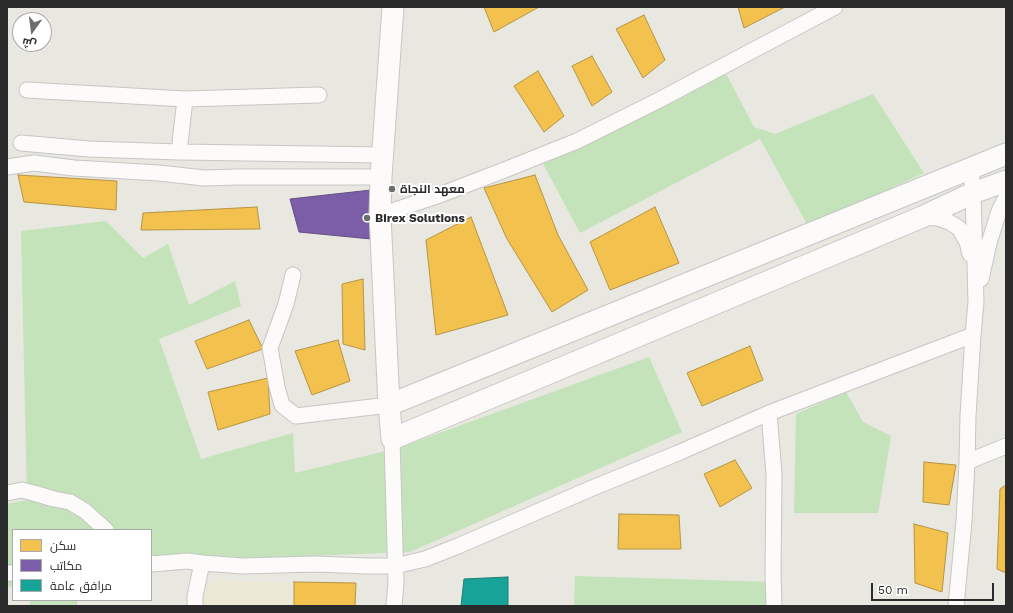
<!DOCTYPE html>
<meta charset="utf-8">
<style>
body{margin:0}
#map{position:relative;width:1013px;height:613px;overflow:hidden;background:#e8e7e0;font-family:"Work Sans",Cairo,sans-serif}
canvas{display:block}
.frame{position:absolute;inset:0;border:8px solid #2b2b2b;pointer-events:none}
.legend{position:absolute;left:12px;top:529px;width:140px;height:72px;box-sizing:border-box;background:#fff;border:1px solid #aaa;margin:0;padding:5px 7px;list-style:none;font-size:12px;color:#2b2b2b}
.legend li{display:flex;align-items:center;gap:8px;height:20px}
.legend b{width:20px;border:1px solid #aaa}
.north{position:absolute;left:12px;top:12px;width:40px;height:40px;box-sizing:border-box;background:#fff;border:1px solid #aaa;border-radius:50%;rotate:194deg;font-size:11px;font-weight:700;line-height:16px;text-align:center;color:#2b2b2b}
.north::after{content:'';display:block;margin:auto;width:14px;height:18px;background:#6d6d6a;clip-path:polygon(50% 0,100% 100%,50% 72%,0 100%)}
.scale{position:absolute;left:871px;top:583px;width:123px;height:18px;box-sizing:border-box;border:2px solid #2b2b2b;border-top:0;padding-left:5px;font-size:12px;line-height:14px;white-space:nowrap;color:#2b2b2b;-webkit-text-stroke:3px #fff;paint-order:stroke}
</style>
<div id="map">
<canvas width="1013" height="613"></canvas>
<div class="frame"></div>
<ul class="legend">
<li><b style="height:11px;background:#f2c14e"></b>سكن</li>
<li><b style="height:11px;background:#7b5ea7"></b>مكاتب</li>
<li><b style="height:11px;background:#17a398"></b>مرافق عامة</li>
</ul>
<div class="north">ش</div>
<div class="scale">50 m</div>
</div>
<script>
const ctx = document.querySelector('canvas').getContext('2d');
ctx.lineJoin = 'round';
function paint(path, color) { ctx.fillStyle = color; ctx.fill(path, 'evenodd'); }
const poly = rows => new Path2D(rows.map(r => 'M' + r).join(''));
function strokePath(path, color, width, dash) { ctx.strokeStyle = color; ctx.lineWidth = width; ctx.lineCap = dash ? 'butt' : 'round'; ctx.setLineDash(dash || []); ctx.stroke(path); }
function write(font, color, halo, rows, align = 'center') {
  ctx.font = font + ' "Work Sans",Cairo,sans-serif'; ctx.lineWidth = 4; ctx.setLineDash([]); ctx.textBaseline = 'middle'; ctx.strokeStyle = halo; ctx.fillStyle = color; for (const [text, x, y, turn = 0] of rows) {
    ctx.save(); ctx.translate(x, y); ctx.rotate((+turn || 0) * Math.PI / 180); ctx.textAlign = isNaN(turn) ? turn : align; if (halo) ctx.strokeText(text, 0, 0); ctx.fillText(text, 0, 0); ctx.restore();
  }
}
const education = poly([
 [220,580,291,583,291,606,205,606,205,591,211,583]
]);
const green = poly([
 [722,66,754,127,775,134,873,94,924,173,808,226,760,139,580,233,541,160],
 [106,221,143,258,168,244,189,305,235,281,241,306,159,339,201,459,293,433,295,473,398,448,649,357,682,432,410,552,206,560,151,564,151,530,13,530,13,586,7,587,7,504,27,500,21,231],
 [846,392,863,422,891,436,878,513,794,513,796,414],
 [575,576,774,582,773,606,574,606],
 [30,600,77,600,77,606,30,606]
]);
const homes = poly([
 [484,7,539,7,494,32,484,7],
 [738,7,785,7,744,28,738,7],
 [644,15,665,60,643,78,616,29,644,15],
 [592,56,612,92,592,106,572,66,592,56],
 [538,71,564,116,544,132,514,86,538,71],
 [18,175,117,181,116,210,24,202,18,175],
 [535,175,558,235,588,290,552,312,507,239,484,188,535,175],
 [257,207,260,229,141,230,143,213,257,207],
 [655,207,679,263,610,290,590,242,655,207],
 [471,217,508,315,436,335,426,240,471,217],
 [363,279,365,350,343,344,342,284,363,279],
 [249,320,263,349,207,369,195,341,249,320],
 [338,340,350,381,312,395,295,351,338,340],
 [750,346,763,380,702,406,687,373,750,346],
 [268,378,270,414,218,430,208,392,268,378],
 [735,460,752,488,720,507,704,474,735,460],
 [924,462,956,465,949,505,923,502,924,462],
 [1006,485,1006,573,997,569,1000,489,1006,485],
 [619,514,679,515,681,549,618,549,619,514],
 [914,524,948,533,942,592,915,583,914,524],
 [294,582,356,583,355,606,294,606,294,582]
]);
const offices = poly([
 [371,190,371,239,299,232,290,199,371,190]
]);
const public = poly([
 [508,577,508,606,461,606,464,579,508,577]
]);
const street = poly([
 [27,90,185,99,319,95],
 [21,143,89,149,179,152,383,155],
 [179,152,185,99],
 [7,167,34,163,74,168,159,173,204,178,236,177,381,177],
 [380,215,437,196,502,171,577,141,659,100,835,7],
 [923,217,937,218,949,222,959,228,967,242,970,254],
 [293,275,286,304,270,348,277,387,282,405,296,416,389,405],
 [981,279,989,243,999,211,1006,197],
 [769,413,774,474,773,573,774,606],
 [392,439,396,583,394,606],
 [967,462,1006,446],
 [7,493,22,490,37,494,54,499,70,502,85,511,106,530],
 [151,563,152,564,187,561,202,563],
 [7,573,13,573],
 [195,606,195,596,202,563,243,566,315,564,368,566,395,566,425,559,458,546,590,489,678,453,769,413,973,335],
 [956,606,964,521,967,462,968,416,973,335,976,302,973,193,971,168]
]);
const secondary = poly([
 [393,7,381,177,380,215,389,405,392,439,922,217,973,193,1006,181],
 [389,405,1006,154]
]);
const markers = [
 [392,189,4,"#6d6d6a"],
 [367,218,4,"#6d6d6a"]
];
const poiNames = [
 ["معهد النجاة",400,189],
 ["Birex Solutions",375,218]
];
paint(education, '#ebe8d6');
paint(green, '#c4e3bb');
paint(homes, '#f2c14e');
strokePath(homes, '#b69444', 1);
paint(offices, '#7b5ea7');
strokePath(offices, '#634f82', 1);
paint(public, '#17a398');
strokePath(public, '#1d7f77', 1);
strokePath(street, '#c6c6c5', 17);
strokePath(secondary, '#c6c6c5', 23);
strokePath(street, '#fcfbfa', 15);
strokePath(secondary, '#fcfbfa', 21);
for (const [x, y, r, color] of markers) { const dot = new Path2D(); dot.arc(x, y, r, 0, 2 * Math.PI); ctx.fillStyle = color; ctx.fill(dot); strokePath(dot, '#fff', 1.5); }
write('bold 12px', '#2b2b2b', '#fff', poiNames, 'left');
</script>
